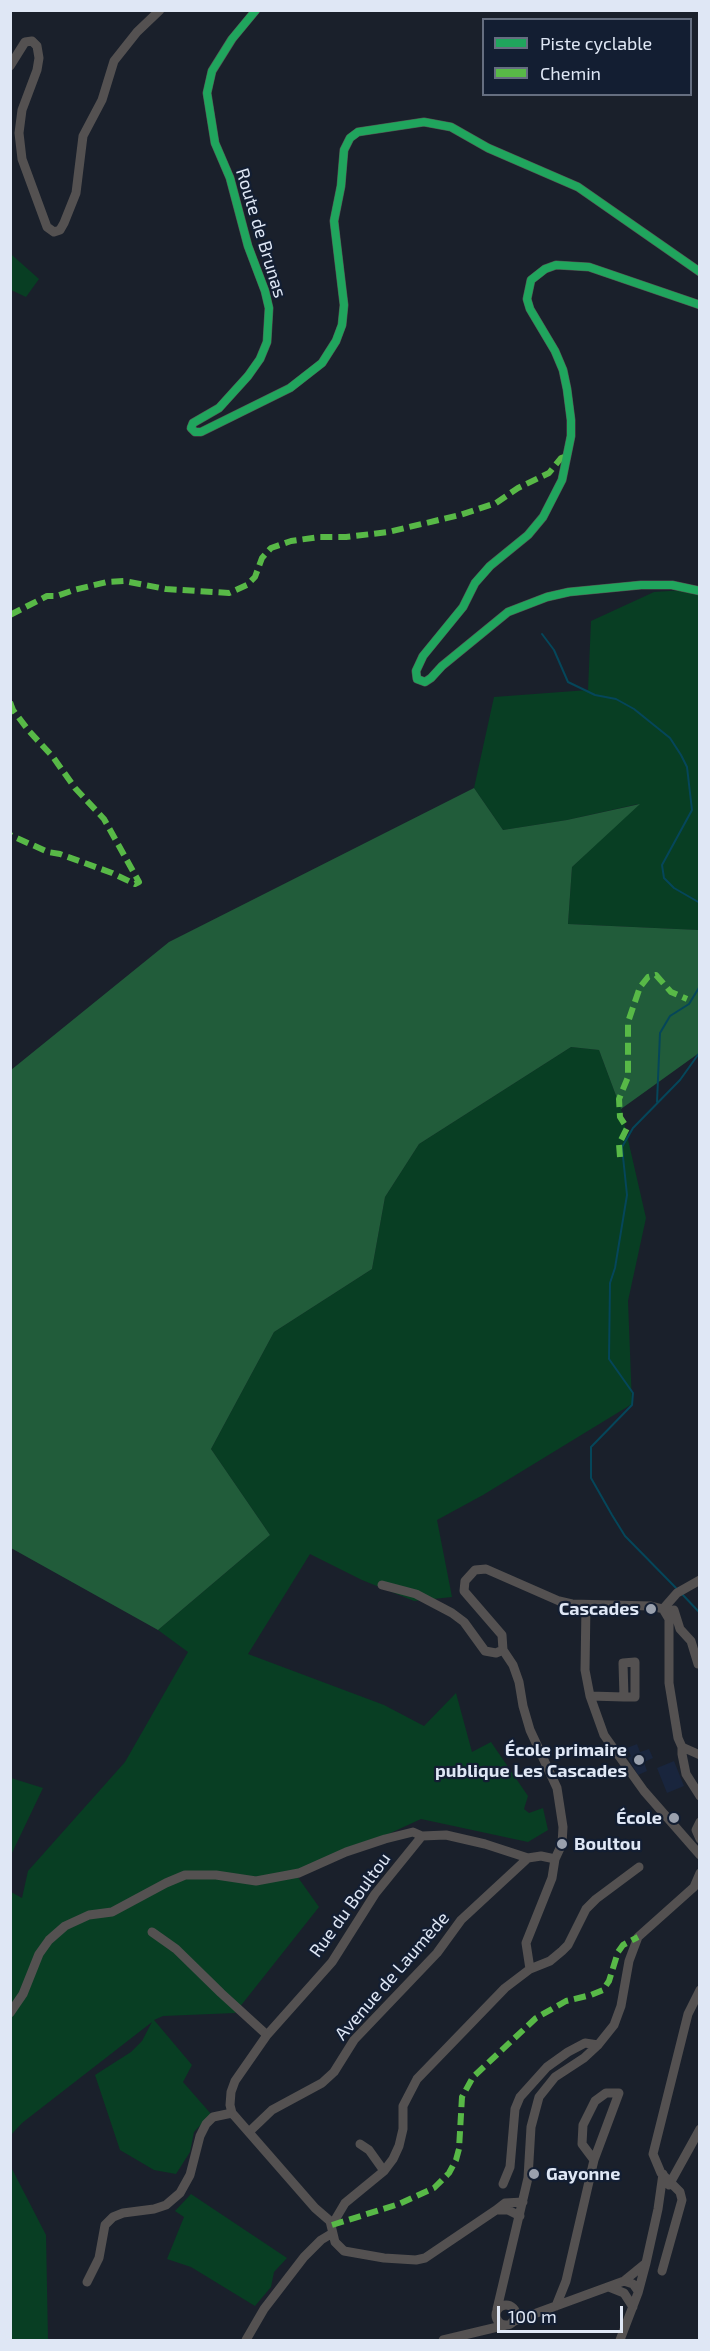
<!DOCTYPE html>
<meta charset="utf-8">
<style>
body{margin:0}
#map{position:relative;width:710px;height:2351px;overflow:hidden;background:#1a202b;font-family:"Exo 2",sans-serif}
canvas{display:block}
.frame{position:absolute;inset:0;border:12px solid #dfe7f5;pointer-events:none}
.legend{position:absolute;left:482px;top:18px;width:210px;height:78px;box-sizing:border-box;background:#131e32;border:2px solid #656e80;margin:0;padding:8px 10px;list-style:none;font-size:18px;color:#dfe7f5}
.legend li{display:flex;align-items:center;gap:12px;height:30px}
.legend b{width:30px;border:2px solid #656e80}
.scale{position:absolute;left:497px;top:2306px;width:126px;height:27px;box-sizing:border-box;border:3px solid #dfe7f5;border-top:0;padding-left:8px;font-size:18px;line-height:21px;white-space:nowrap;color:#dfe7f5;-webkit-text-stroke:4px #131e32;paint-order:stroke}
</style>
<div id="map">
<canvas width="710" height="2351"></canvas>
<div class="frame"></div>
<ul class="legend">
<li><b style="height:8px;background:#20a55d"></b>Piste cyclable</li>
<li><b style="height:8px;background:#58b947"></b>Chemin</li>
</ul>
<div class="scale">100 m</div>
</div>
<script>
const ctx = document.querySelector('canvas').getContext('2d');
ctx.lineJoin = 'round';
function paint(path, color) { ctx.fillStyle = color; ctx.fill(path, 'evenodd'); }
const poly = rows => new Path2D(rows.map(r => 'M' + r).join(''));
function strokePath(path, color, width, dash) { ctx.strokeStyle = color; ctx.lineWidth = width; ctx.lineCap = dash ? 'butt' : 'round'; ctx.setLineDash(dash || []); ctx.stroke(path); }
function write(font, color, halo, rows, align = 'center') {
  ctx.font = font + ' "Exo 2",sans-serif'; ctx.lineWidth = 4.5; ctx.setLineDash([]); ctx.textBaseline = 'middle'; ctx.strokeStyle = halo; ctx.fillStyle = color; for (const [text, x, y, turn = 0] of rows) {
    ctx.save(); ctx.translate(x, y); ctx.rotate((+turn || 0) * Math.PI / 180); ctx.textAlign = isNaN(turn) ? turn : align; if (halo) ctx.strokeText(text, 0, 0); ctx.fillText(text, 0, 0); ctx.restore();
  }
}
const built = poly([
 [637,1744,640,1752,649,1749,653,1758,644,1762,647,1771,638,1775,628,1758,631,1756,627,1748],
 [674,1761,684,1786,667,1793,657,1768]
]);
const green = poly([
 [12,255,39,279,26,297,11,290],
 [699,589,699,930,568,924,572,867,638,804,567,820,503,830,474,788,494,697,588,690,591,621,654,592],
 [571,1047,599,1050,621,1109,646,1218,628,1301,632,1404,483,1495,437,1520,452,1597,414,1601,362,1580,310,1554,248,1654,384,1705,424,1726,456,1693,472,1752,491,1742,528,1796,524,1809,529,1813,543,1808,548,1830,528,1842,421,1819,297,1876,319,1907,235,2013,163,2016,154,2020,192,2065,183,2082,211,2114,194,2132,190,2152,176,2174,154,2170,120,2150,95,2075,131,2052,142,2041,152,2022,22,2123,11,2135,11,1892,22,1898,28,1871,125,1762,188,1652,158,1630,270,1535,211,1449,274,1332,372,1269,385,1197,419,1144],
 [11,1778,43,1788,11,1855,10,1778],
 [10,2165,46,2235,48,2340,11,2340],
 [191,2194,287,2258,274,2272,271,2287,255,2306,191,2267,167,2259,184,2217,175,2211]
]);
const forest = poly([
 [474,788,503,830,567,820,640,804,572,867,568,924,699,930,699,1053,621,1109,599,1050,571,1047,419,1144,385,1197,372,1269,274,1332,211,1449,270,1535,158,1630,11,1548,11,1070,169,942]
]);
const stream = poly([
 [542,634,554,650,568,682,595,695,616,699,634,709,670,738,681,755,687,767,692,810,662,865,664,878,674,888,700,903],
 [657,1102,660,1033,670,1016,689,1004,700,986],
 [677,1589,625,1536,612,1515,591,1478,591,1447,632,1405,633,1393,609,1359,610,1283,615,1268,627,1195,622,1147,633,1128,680,1080,700,1052],
 [681,1593,700,1613]
]);
const minor = poly([
 [256,10,232,39,212,71,207,93,215,143,230,178,248,246,265,291,269,308,267,342,260,359,248,376,219,408,193,423,191,428,195,432,201,432,290,388,322,363,336,341,342,325,344,305,334,221,341,186,344,150,350,138,358,132,424,122,451,127,488,148,578,187,700,272],
 [10,66,25,42,32,41,37,46,39,58,37,70,22,110,19,133,22,159,47,227,54,232,60,230,64,223,76,193,83,136,102,100,114,61,137,32,160,10],
 [700,305,589,267,556,265,545,269,531,280,527,299,530,309,555,351,563,370,567,389,571,420,571,436,562,480,543,517,528,535,490,566,475,583,463,607,423,656,416,671,417,679,425,682,431,678,442,666,508,612,547,597,569,592,641,585,672,585,700,591],
 [382,1585,416,1594,452,1613,464,1622,485,1651,496,1653,503,1650],
 [586,1605,585,1670,590,1696,604,1735,644,1791,700,1855],
 [663,1609,677,1593,700,1580],
 [667,1613,674,1610,680,1629,691,1641,698,1664,700,1664],
 [590,1696,624,1697,635,1697,635,1662,623,1663,624,1697],
 [682,1747,700,1755],
 [700,1822,696,1830,700,1839],
 [555,1859,562,1844,563,1827,557,1788,530,1730,523,1706,519,1682,513,1665,503,1650,502,1635,464,1591,465,1581,475,1570,486,1569,559,1601,572,1604,651,1606,663,1609,669,1619,669,1683,678,1738,682,1747,682,1754,686,1774,700,1796],
 [152,1932,176,1949,221,1993,267,2035],
 [10,2013,23,1994,39,1954,49,1940,65,1926,89,1915,112,1912,166,1883,185,1875,216,1875,256,1881,299,1873,346,1852,385,1839,413,1832,422,1836],
 [250,2131,272,2110,322,2083,334,2072,354,2040,437,1953,461,1920,528,1858],
 [360,2144,369,2150,384,2171],
 [503,2184,510,2167,515,2109,520,2097,547,2067,568,2052,585,2043,598,2045],
 [669,2185,700,2129],
 [496,2210,425,2258,416,2260,384,2258,344,2251,335,2242,330,2221,315,2208,232,2113,230,2105,231,2092,235,2081,267,2035,332,1962,375,1894,422,1836,446,1835,485,1844,528,1858,541,1856,555,1859,552,1878,526,1943,530,1969],
 [520,2216,508,2210,496,2210,505,2203,523,2202],
 [332,2225,345,2203,384,2171,393,2159,399,2146,403,2129,403,2106,417,2079,505,1988,530,1969,550,1961,562,1951,568,1945,586,1909,596,1899,639,1867],
 [662,2271,682,2200,680,2192,661,2173,653,2154,688,2014,700,1990],
 [624,2281,646,2263],
 [87,2282,99,2258,105,2225,113,2217,123,2213,154,2209,166,2205,180,2193,190,2175,200,2136,206,2124,213,2117,232,2113],
 [609,2287,624,2293,633,2307],
 '496 2315a10 10 0 1 1 20 0a10 10 0 1 1-20 0Z',
 [556,2306,566,2281,594,2160,619,2093,606,2093,595,2101,583,2125,582,2144,594,2160],
 [497,2309,528,2178,531,2127,539,2097,555,2077,584,2058,598,2045,614,2025,621,2006,629,1961,638,1937,694,1887,700,1873],
 [512,2322,624,2281,633,2284,638,2291],
 [246,2340,264,2309,304,2257,321,2240,331,2234],
 [443,2340,506,2325],
 [620,2340,638,2293,646,2263,658,2209,663,2174]
]);
const quiet = poly([
 [10,615,47,596,57,596,74,590,107,582,124,581,166,589,229,593,247,585,255,577,262,558,271,548,291,541,319,537,346,537,388,532,460,515,496,503,518,488,549,473,561,458,564,457],
 [10,702,13,710,29,731,53,757,75,788,104,819,139,882,135,884,133,883,112,873,60,854,48,852,10,835],
 [620,1157,619,1144,627,1128,620,1117,619,1099,628,1077,628,1022,640,987,648,977,656,975,671,992,687,999],
 [332,2225,399,2204,434,2188,449,2173,456,2160,459,2149,462,2097,473,2077,536,2018,566,2001,591,1995,603,1990,609,1981,618,1952,623,1945,638,1937]
]);
const cycleway = poly([
 [256,10,232,39,212,71,207,93,215,143,230,178,248,246,265,291,269,308,267,342,260,359,248,376,219,408,193,423,191,428,195,432,201,432,290,388,322,363,336,341,342,325,344,305,334,221,341,186,344,150,350,138,358,132,424,122,451,127,488,148,578,187,700,272],
 [700,305,589,267,556,265,545,269,531,280,527,299,530,309,555,351,563,370,567,389,571,420,571,436,562,480,543,517,528,535,490,566,475,583,463,607,423,656,416,671,417,679,425,682,431,678,442,666,508,612,547,597,569,592,641,585,672,585,700,591]
]);
const markers = [
 [651,1609,6,"#9aa1ae"],
 [639,1760,6,"#9aa1ae"],
 [674,1818,6,"#9aa1ae"],
 [562,1844,6,"#9aa1ae"],
 [534,2174,6,"#9aa1ae"]
];
const streetNames = [
 ["Route de Brunas",261,233,73],
 ["Rue du Boultou",350,1905,-54],
 ["Avenue de Laumède",392,1976,-49]
];
const poiNames = [
 ["Cascades",639,1609],
 ["École primaire",627,1750],
 ["publique Les Cascades",627,1771],
 ["École",662,1818],
 ["Boultou",574,1844,"left"],
 ["Gayonne",546,2174,"left"]
];
paint(built, '#19253d');
paint(green, '#083e23');
paint(forest, '#215c3a');
strokePath(stream, '#05465a', 2);
strokePath(minor, '#545151', 9);
strokePath(quiet, '#58b947', 6, [12, 6]);
strokePath(cycleway, '#20a55d', 8);
for (const [x, y, r, color] of markers) { const dot = new Path2D(); dot.arc(x, y, r, 0, 2 * Math.PI); ctx.fillStyle = color; ctx.fill(dot); strokePath(dot, '#131e32', 2); }
write('18px', '#dfe7f5', '#131e32', streetNames);
write('bold 18px', '#dfe7f5', '#131e32', poiNames, 'right');
</script>
